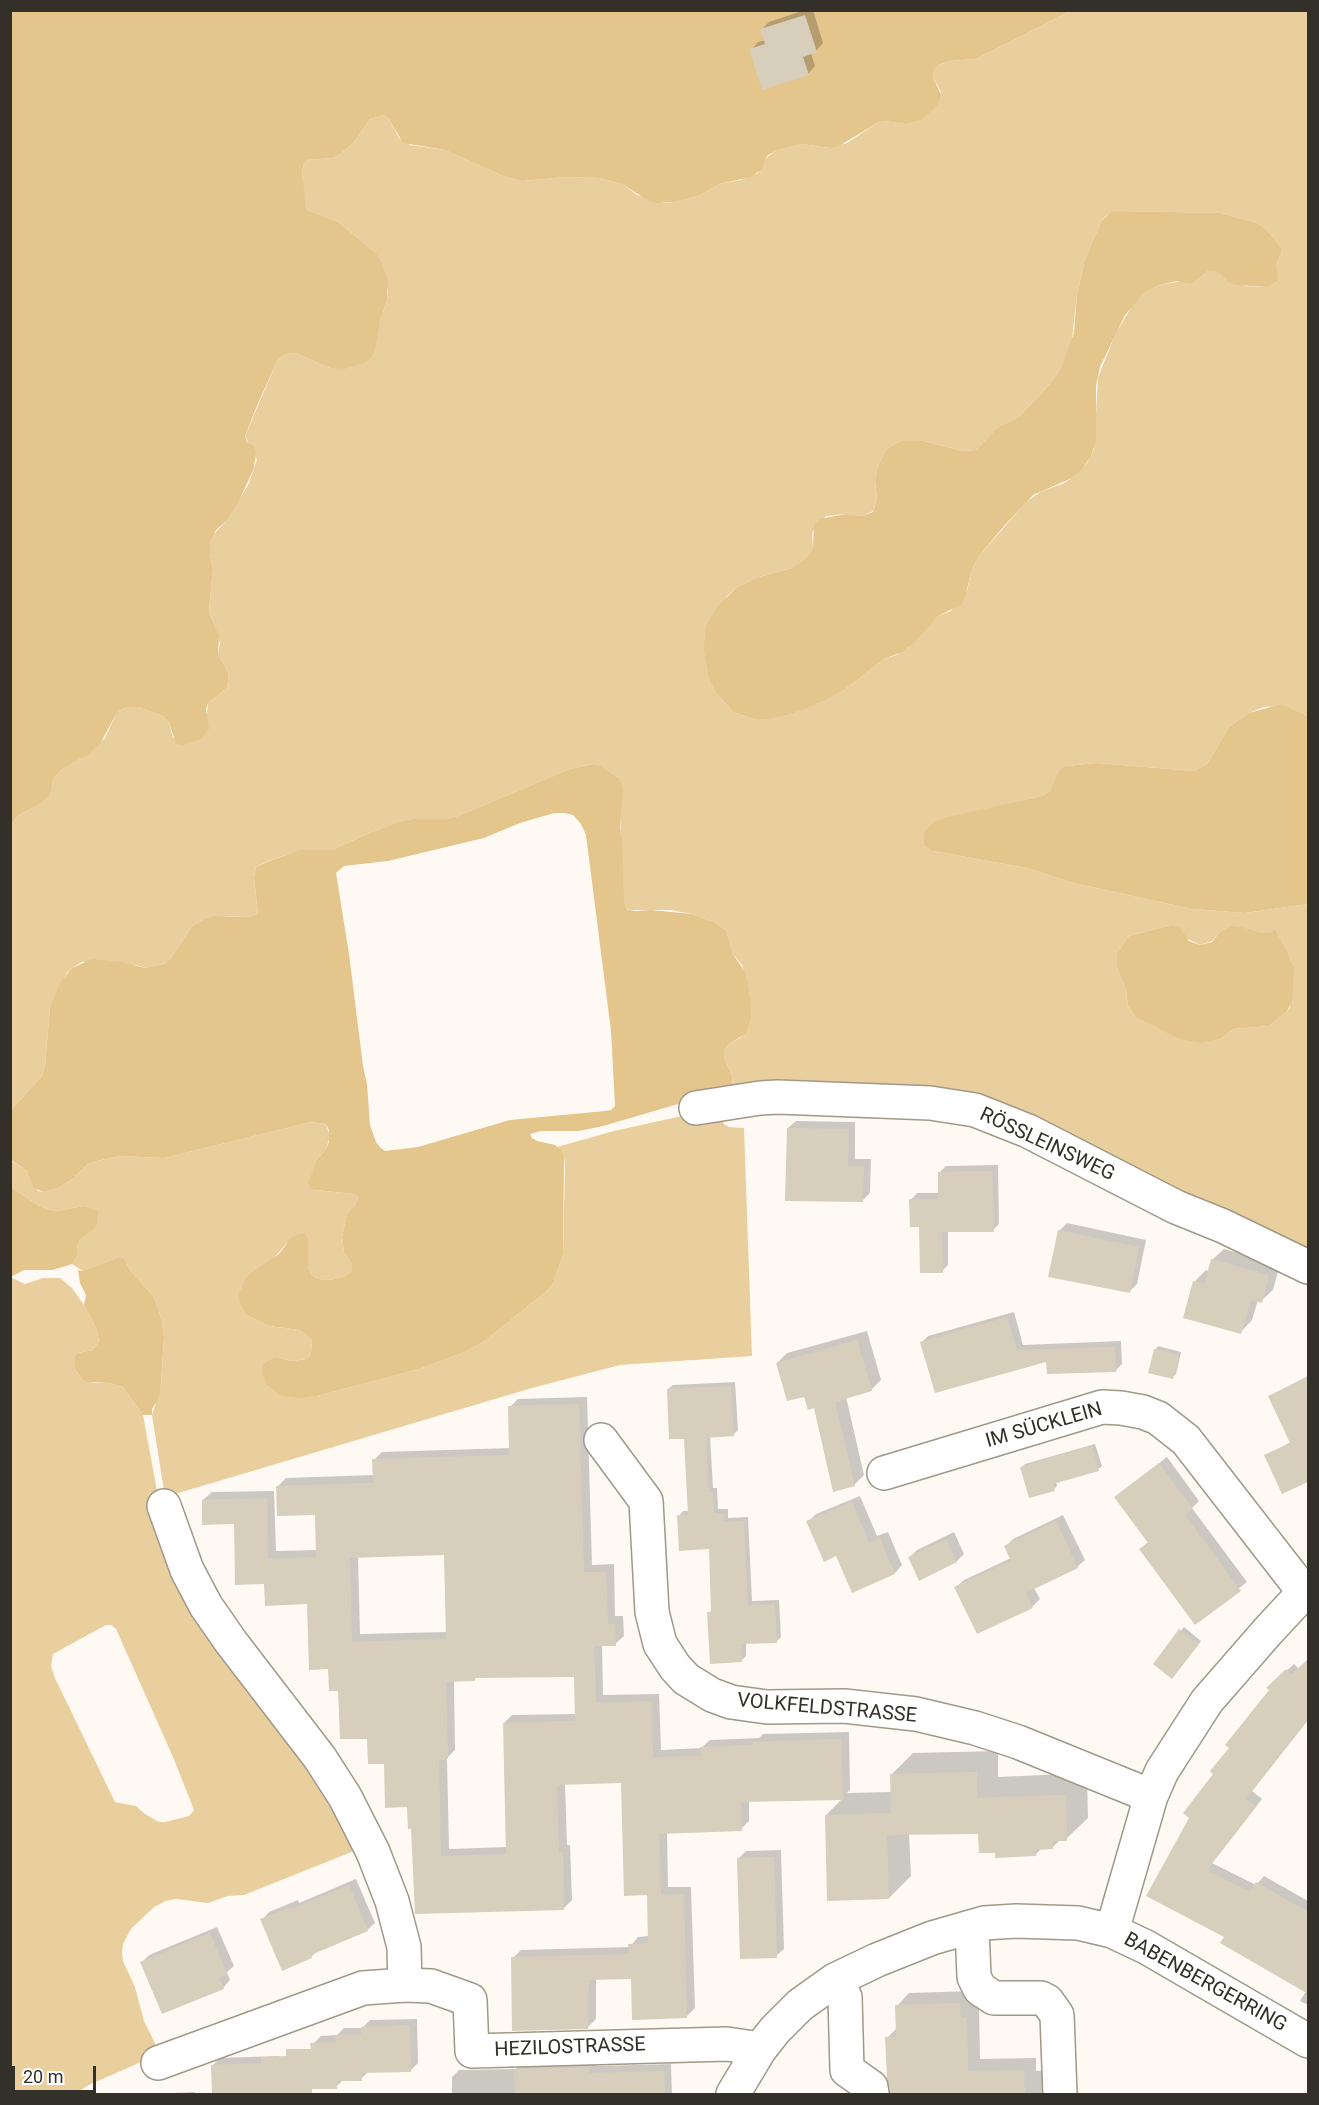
<!DOCTYPE html>
<meta charset="utf-8">
<style>
body{margin:0}
#map{position:relative;width:1319px;height:2105px;overflow:hidden;background:#fefaf3;font-family:Roboto,sans-serif}
canvas{display:block}
.frame{position:absolute;inset:0;border:12px solid #332f29;pointer-events:none}
.scale{position:absolute;left:12px;top:2066px;width:84px;height:27px;box-sizing:border-box;border:3px solid #332f29;border-top:0;padding-left:8px;font-size:18px;line-height:21px;white-space:nowrap;color:#332f29;-webkit-text-stroke:4px #fff;paint-order:stroke}
</style>
<div id="map">
<canvas width="1319" height="2105"></canvas>
<div class="frame"></div>
<div class="scale">20 m</div>
</div>
<script>
const ctx = document.querySelector('canvas').getContext('2d');
ctx.lineJoin = 'round';
function paint(path, color) { ctx.fillStyle = color; ctx.fill(path, 'evenodd'); }
const poly = rows => new Path2D(rows.map(r => 'M' + r).join(''));
function strokePath(path, color, width, dash) { ctx.strokeStyle = color; ctx.lineWidth = width; ctx.lineCap = dash ? 'butt' : 'round'; ctx.setLineDash(dash || []); ctx.stroke(path); }
function write(font, color, halo, rows, align = 'center') {
  ctx.font = font + ' Roboto,sans-serif'; ctx.lineWidth = 4.5; ctx.setLineDash([]); ctx.textBaseline = 'middle'; ctx.strokeStyle = halo; ctx.fillStyle = color; for (const [text, x, y, turn = 0] of rows) {
    ctx.save(); ctx.translate(x, y); ctx.rotate((+turn || 0) * Math.PI / 180); ctx.textAlign = isNaN(turn) ? turn : align; if (halo) ctx.strokeText(text, 0, 0); ctx.fillText(text, 0, 0); ctx.restore();
  }
}
const green = poly([
 [1070,11,1308,11,1308,716,1287,706,1264,707,1249,713,1229,727,1207,764,1194,771,1097,763,1066,766,1050,791,1042,796,1016,802,933,851,1027,868,1074,883,1192,909,1245,913,1308,904,1308,1261,1045,1133,733,1088,732,1075,724,1058,724,1051,729,1044,741,1037,750,995,742,965,733,954,726,930,714,922,692,914,671,910,629,910,623,904,619,778,606,770,593,764,570,769,458,816,446,819,412,819,400,822,372,832,332,850,292,853,266,862,256,867,254,877,258,914,249,917,226,916,201,921,192,926,171,958,164,964,145,968,136,965,82,962,72,968,67,973,50,1007,45,1066,42,1076,11,1110,11,824,19,815,40,804,52,789,53,779,61,770,80,759,105,738,116,714,122,709,131,707,138,707,163,716,169,722,173,738,207,714,208,703,227,688,229,674,218,654,220,643,209,610,213,569,210,555,210,542,212,536,226,521,248,485,257,460,245,436,277,361,283,356,290,353,298,354,330,368,376,347,378,327,387,300,388,290,374,251,338,222,305,210,302,173,304,163,307,160,333,158,339,155,355,141,370,119,384,115,389,119,399,138,410,145,445,150,503,176,522,181,566,177,600,178,624,185,637,195,664,203,675,202,701,195,719,184,741,180,758,173,765,159,776,150,802,144,829,148,847,143,877,123,885,121,905,124,941,92,933,77,934,68,938,65,950,61,976,59],
 [1119,211,1221,213,1257,223,1265,228,1281,247,1279,258,1267,287,1245,286,1215,270,1208,271,1192,284,1182,281,1159,285,1143,294,1135,301,1116,333,1098,377,1094,449,1087,463,1072,478,1062,484,1042,491,1027,501,978,557,971,572,967,591,951,611,938,616,932,622,909,647,896,655,884,659,844,690,793,714,757,720,733,712,718,695,726,597,737,587,759,577,792,568,809,557,813,548,812,533,826,516,846,514,862,516,873,511,877,498,875,480,878,466,886,450,893,445,901,441,924,441,962,451,976,450,998,427,1019,417,1050,384,1060,370,1072,340,1077,295,1085,259,1102,220,1106,216],
 [1171,925,1182,932,1186,938,1200,945,1212,941,1219,933,1246,928,1253,931,1277,935,1291,961,1290,1007,1287,1011,1269,1026,1233,1029,1222,1038,1157,1028,1136,1018,1128,1006,1126,989,1117,968,1117,953,1129,936],
 [718,1108,724,1124,729,1127,744,1128,752,1356,620,1365,532,1388,165,1497,152,1415,161,1385,164,1337,162,1321,154,1297,130,1270,124,1258,119,1257,83,1271,72,1264,77,1256,77,1246,80,1239,84,1235,84,1206,56,1211,47,1209,38,1205,11,1187,10,1160,27,1171,38,1191,44,1192,58,1188,72,1179,88,1164,101,1160,121,1156,164,1158,311,1122,326,1124,330,1136,326,1149,317,1160,315,1190,355,1194,358,1198,355,1205,347,1214,342,1237,344,1252,352,1264,352,1269,350,1273,343,1277,330,1280,318,1279,312,1275,308,1268,308,1260,287,1243,273,1259,252,1272,247,1315,269,1326,300,1330,312,1340,311,1353,307,1359,292,1361,276,1357,270,1359,264,1363,290,1397,317,1396,419,1369,465,1352,486,1340,548,1290,554,1281,563,1254,565,1165,564,1157,557,1147,614,1131],
 [10,1277,25,1284,43,1278,60,1278,72,1288,84,1305,96,1328,99,1341,93,1350,78,1353,75,1369,78,1374,81,1378,94,1383,110,1383,123,1387,143,1415,158,1496,234,1655,359,1849,244,1895,228,1896,208,1903,176,1899,166,1901,154,1907,131,1929,123,1944,122,1953,123,1961,135,1987,144,2021,158,2049,150,2058,89,2085,74,2094,11,2094],
 [106,1625,111,1625,116,1629,173,1757,194,1810,189,1816,165,1822,159,1822,145,1814,136,1806,115,1802,55,1678,51,1666,53,1654]
]);
const forest = poly([
 [11,11,1070,11,976,59,950,61,938,65,934,69,933,77,941,95,937,106,921,120,905,124,885,121,877,123,839,146,830,148,802,144,777,150,768,155,765,159,762,169,751,177,719,184,701,195,675,202,656,203,647,200,624,185,600,178,566,177,522,181,503,176,445,150,403,143,389,119,384,115,370,119,355,141,339,155,333,158,307,160,304,163,302,173,306,210,338,222,374,251,381,261,388,281,387,300,380,321,376,347,371,358,364,363,344,369,330,368,298,354,290,353,283,356,277,361,256,408,245,436,247,442,254,446,256,452,254,468,239,501,226,521,216,530,210,542,210,555,213,569,209,610,211,617,219,636,218,654,229,674,227,688,208,703,206,709,209,729,201,739,183,745,176,744,169,722,163,716,138,707,131,707,122,709,116,714,100,744,87,755,61,770,53,779,52,789,48,797,40,804,19,815,11,824],
 [1119,211,1221,213,1257,223,1265,228,1281,247,1281,252,1276,266,1278,276,1277,281,1267,287,1236,285,1228,282,1221,274,1215,271,1208,271,1192,284,1177,281,1159,285,1143,294,1125,315,1100,367,1096,386,1096,441,1091,456,1082,469,1072,478,1033,495,1004,526,978,557,971,572,965,598,962,604,938,616,914,643,902,652,884,659,844,690,825,700,793,714,768,719,757,720,733,712,718,695,709,678,704,651,706,626,718,606,737,587,759,577,792,568,808,557,813,548,814,525,819,519,846,514,862,516,873,512,877,498,875,480,878,466,886,450,893,445,901,441,924,441,962,451,976,450,998,427,1019,417,1050,384,1060,370,1074,333,1077,295,1085,259,1102,220,1112,212],
 [1278,705,1287,706,1308,716,1308,904,1245,913,1192,909,1074,883,1027,868,933,851,924,845,924,832,935,822,944,818,1042,796,1050,791,1060,770,1066,766,1097,763,1194,771,1207,764,1229,727,1249,713],
 [593,764,600,766,619,778,623,788,620,827,622,841,624,904,628,910,636,911,651,910,692,914,714,922,726,930,733,954,745,972,750,995,751,1018,746,1033,729,1044,724,1051,724,1058,732,1075,733,1088,603,1126,579,1131,541,1131,530,1134,532,1138,537,1141,555,1145,561,1150,564,1157,563,1254,554,1281,548,1290,486,1340,465,1352,419,1369,317,1396,300,1398,282,1396,265,1383,262,1371,264,1363,270,1359,276,1357,292,1361,307,1359,311,1353,312,1340,300,1330,269,1326,247,1315,240,1304,239,1294,246,1278,252,1272,279,1254,291,1238,299,1234,305,1234,308,1239,308,1268,312,1275,318,1279,330,1280,343,1277,350,1273,352,1269,352,1264,344,1252,342,1237,347,1214,355,1205,358,1198,355,1194,315,1190,309,1187,308,1183,317,1160,326,1149,329,1142,329,1130,326,1124,311,1122,164,1158,121,1156,101,1160,88,1164,72,1179,58,1188,44,1192,34,1188,27,1171,11,1160,11,1110,42,1076,45,1066,50,1007,60,983,72,968,92,959,122,962,145,968,164,964,171,958,192,926,201,921,214,916,249,917,258,914,254,877,256,867,267,862,300,850,332,850,372,832,399,822,412,819,446,819,458,816,570,769],
 [554,813,564,813,573,815,581,824,586,835,611,1031,615,1106,611,1110,605,1111,510,1120,418,1147,385,1151,381,1148,376,1142,370,1125,367,1084,363,1066,349,954,336,873,344,866,388,861,484,838,520,823],
 [1171,925,1180,928,1189,941,1200,945,1212,942,1219,933,1232,926,1246,928,1259,932,1269,933,1275,930,1288,954,1294,969,1292,1001,1287,1011,1269,1026,1233,1029,1222,1038,1201,1043,1180,1039,1136,1018,1128,1006,1126,989,1117,968,1117,953,1129,936],
 [11,1187,38,1205,47,1209,56,1211,84,1206,98,1211,97,1224,94,1229,80,1239,77,1246,77,1256,72,1264,53,1270,24,1270,11,1277],
 [119,1257,124,1258,130,1270,154,1297,162,1321,164,1337,161,1384,159,1397,152,1409,152,1415,143,1415,123,1387,110,1383,87,1382,81,1378,75,1369,75,1357,78,1353,93,1350,99,1341,96,1328,84,1305,86,1295,80,1283,78,1270,83,1271]
]);
const shadow = poly([
 [805,10,813,10,823,43,816,51,811,53,815,66,808,74,751,50,758,42,766,40,762,29,769,22],
 [796,1121,855,1122,855,1159,871,1159,870,1193,862,1201,788,1128],
 [998,1165,999,1224,993,1230,948,1231,948,1265,942,1271,911,1200,917,1193,940,1193,939,1173,946,1166],
 [1067,1223,1146,1240,1137,1284,1129,1292,1059,1231],
 [1224,1249,1280,1264,1273,1290,1261,1301,1258,1300,1252,1320,1241,1332,1195,1281,1206,1270,1209,1271,1212,1260],
 [1014,1312,1023,1345,1121,1341,1122,1364,1115,1371,922,1342,928,1336],
 [867,1331,881,1380,871,1390,846,1397,864,1475,854,1485,815,1406,777,1363,787,1353],
 [1158,1346,1181,1352,1176,1374,1172,1378,1155,1350],
 [1308,1376,1308,1480,1283,1492,1266,1455,1291,1442,1269,1396],
 [735,1382,738,1430,733,1435,710,1436,713,1488,717,1488,718,1509,728,1509,728,1518,748,1517,752,1601,779,1600,781,1637,776,1642,746,1643,746,1656,741,1661,709,1613,713,1609,710,1547,679,1516,683,1511,689,1511,685,1437,668,1389,673,1385],
 [587,1397,592,1565,614,1564,615,1616,623,1616,624,1636,615,1644,602,1645,603,1695,659,1694,661,1750,701,1748,710,1740,759,1738,763,1734,849,1732,850,1790,847,1793,892,1792,891,1775,913,1753,998,1751,998,1777,1087,1773,1088,1818,1066,1839,1060,1840,1052,1848,1042,1848,1035,1855,997,1851,980,1832,909,1833,911,1876,889,1898,826,1815,843,1798,749,1801,749,1821,741,1829,667,1832,668,1887,691,1887,695,2008,687,2016,632,1977,596,1979,596,2019,587,2028,513,1958,521,1950,630,1947,638,1937,649,1936,648,1894,622,1782,565,1784,567,1845,570,1845,572,1900,564,1908,416,1912,413,1827,408,1805,385,1762,339,1689,329,1668,309,1602,266,1583,235,1523,203,1500,212,1492,274,1491,276,1551,317,1550,317,1513,278,1486,286,1478,374,1475,374,1460,382,1452,511,1448,510,1407,518,1399],
 [445,1554,447,1632,360,1634,358,1556],
 [576,1675,576,1714,512,1715,504,1723,507,1847,449,1849,447,1758,455,1750,454,1680,475,1679,477,1677],
 [1095,1444,1102,1466,1098,1469,1056,1482,1057,1486,1054,1489,1022,1467,1025,1464],
 [1167,1457,1199,1501,1192,1508,1247,1582,1195,1622,1141,1549,1149,1541,1116,1497],
 [860,1496,877,1536,888,1532,902,1565,895,1573,852,1591,837,1554,808,1522,816,1514],
 [1063,1515,1085,1560,1077,1567,1034,1588,1040,1599,1032,1607,956,1587,964,1580,1011,1558,1006,1546,1013,1539],
 [954,1532,964,1554,957,1561,910,1557,917,1550],
 [1184,1627,1201,1641,1175,1674,1155,1664],
 [1308,1661,1308,1720,1252,1791,1262,1799,1212,1863,1256,1885,1264,1876,1308,1901,1308,1924,1307,1927,1308,1928,1308,2005,1300,2001,1306,1991,1226,1936,1148,1895,1215,1774,1275,1681,1294,1664,1299,1669],
 [781,1850,784,1949,776,1956,738,1859,746,1851],
 [356,1879,375,1923,367,1930,318,1950,311,1957,262,1920,269,1912,298,1900,299,1903],
 [217,1927,234,1966,227,1972,230,1980,223,1988,142,1962,149,1955],
 [972,1991,973,2006,979,2006,980,2059,1036,2058,1036,2071,1053,2070,1054,2094,891,2094,887,2038,897,2028,897,2006,909,1993],
 [417,2019,418,2063,411,2070,369,2071,361,2079,344,2079,336,2087,314,2043,321,2036,337,2035,344,2028,362,2028,370,2020],
 [279,2056,279,2094,213,2094,212,2066,220,2058],
 [596,2060,596,2066,671,2064,672,2094,452,2094,452,2077,459,2070,516,2069,523,2062],
 [195,2092,195,2094,171,2094,173,2093]
]);
const building = poly([
 [805,15,817,52,803,57,809,75,762,90,749,49,765,44,760,29],
 [787,1128,849,1129,848,1166,864,1166,863,1202,785,1201],
 [992,1171,994,1232,942,1232,943,1273,920,1273,919,1227,910,1227,909,1199,938,1199,938,1172],
 [1058,1230,1139,1247,1130,1293,1048,1277],
 [1211,1259,1269,1275,1262,1303,1251,1300,1241,1334,1183,1318,1193,1281,1204,1284],
 [1007,1317,1017,1350,1115,1347,1116,1372,1047,1374,1046,1362,935,1393,920,1342],
 [857,1340,872,1391,835,1402,855,1486,833,1492,814,1408,808,1410,804,1397,787,1401,776,1363],
 [1154,1349,1179,1355,1173,1379,1148,1373],
 [1308,1377,1308,1482,1282,1494,1264,1455,1290,1443,1268,1396],
 [731,1386,734,1436,706,1438,709,1492,713,1492,714,1513,724,1513,724,1522,744,1521,748,1605,775,1604,777,1643,741,1644,742,1662,710,1664,707,1612,711,1612,709,1549,679,1551,677,1515,688,1515,684,1439,669,1439,667,1389],
 [579,1404,584,1572,606,1572,608,1624,615,1624,616,1646,594,1646,596,1703,652,1701,653,1757,701,1756,700,1747,753,1745,753,1742,841,1739,843,1800,741,1802,742,1831,659,1834,661,1895,684,1894,687,2018,632,2020,631,1979,589,1980,588,2029,512,2031,511,1957,629,1954,628,1944,648,1943,647,1895,624,1896,621,1783,557,1785,559,1852,563,1852,564,1910,415,1914,411,1829,408,1829,407,1807,385,1808,384,1764,368,1764,367,1739,340,1739,338,1691,329,1691,328,1669,309,1670,307,1604,265,1606,264,1584,235,1585,234,1524,202,1525,202,1500,267,1498,268,1559,316,1557,315,1515,277,1516,276,1486,373,1483,372,1459,509,1455,508,1406],
 [444,1555,446,1639,352,1642,350,1558],
 [574,1677,575,1721,503,1723,506,1854,441,1856,439,1760,448,1759,446,1682,475,1681,475,1678],
 [1092,1446,1099,1471,1053,1484,1055,1491,1029,1498,1020,1467],
 [1159,1463,1193,1509,1185,1515,1241,1591,1195,1625,1139,1549,1148,1543,1114,1497],
 [852,1502,869,1543,880,1538,895,1574,852,1593,836,1556,824,1562,806,1521],
 [1056,1521,1078,1568,1026,1593,1033,1608,977,1634,954,1587,1011,1561,1004,1546],
 [946,1539,957,1562,919,1581,908,1557],
 [1179,1629,1199,1644,1172,1679,1153,1664],
 [1308,1659,1308,1720,1246,1799,1256,1807,1207,1870,1250,1892,1256,1882,1308,1912,1308,1994,1220,1943,1224,1937,1146,1896,1189,1818,1183,1813,1213,1774,1210,1771,1229,1748,1225,1745,1269,1690,1266,1688,1286,1669,1291,1675],
 [977,1772,977,1798,1066,1795,1067,1841,1053,1841,1053,1849,1036,1850,1036,1856,995,1858,995,1853,979,1853,978,1834,887,1835,889,1899,827,1901,825,1815,891,1813,890,1774],
 [774,1857,777,1958,740,1959,737,1858],
 [349,1885,368,1931,311,1955,312,1958,282,1971,260,1919,291,1907,292,1909],
 [210,1933,227,1974,219,1978,224,1989,162,2014,140,1962],
 [960,2003,961,2018,967,2018,968,2071,1024,2070,1025,2094,890,2094,887,2077,885,2037,896,2037,895,2005],
 [410,2025,411,2072,362,2073,362,2081,337,2081,337,2089,312,2089,312,2094,212,2094,211,2065,261,2063,261,2057,286,2056,286,2049,311,2049,310,2043,336,2042,335,2035,361,2034,361,2027],
 [589,2067,589,2073,664,2071,665,2094,515,2094,514,2069]
]);
const minor = poly([
 [696,1108,760,1098,778,1097,930,1103,975,1110,1028,1131,1176,1207,1223,1226,1308,1267],
 [601,1440,646,1501,652,1612,660,1644,675,1667,686,1679,712,1695,731,1702,767,1707,844,1706,916,1714,975,1728,1018,1742,1151,1796],
 [884,1473,1102,1407,1121,1408,1143,1412,1158,1418,1186,1440,1304,1592],
 [164,1506,187,1570,206,1606,231,1642,320,1758,345,1797,373,1852,392,1901,404,1947,405,1985],
 [972,1927,974,1977,980,1989,994,1998,1041,1998,1047,2001,1057,2015,1060,2094],
 [1112,1931,1151,1796,1162,1771,1207,1701,1268,1631,1308,1588],
 [835,1980,845,1997,847,2070,871,2087,872,2094],
 [158,2063,363,1988,405,1985,431,1986,470,2000,472,2051,727,2044,760,2049],
 [733,2094,760,2049,775,2030,800,2005,835,1980,877,1960,932,1938,984,1923,1016,1921,1078,1923,1112,1931,1146,1947,1308,2041]
]);
const streetNames = [
 ["RÖSSLEINSWEG",1047,1145,25],
 ["IM SÜCKLEIN",1044,1426,-16],
 ["VOLKFELDSTRASSE",827,1709,5],
 ["BABENBERGERRING",1205,1983,29],
 ["HEZILOSTRASSE",570,2048,-2]
];
paint(green, '#eacf9e');
paint(forest, '#e4c58c');
paint(shadow, '#0003');
paint(building, '#d8cebc');
strokePath(minor, '#a19887', 36);
strokePath(minor, '#fff', 33);
write('20px', '#332f29', '#fff', streetNames);
</script>
